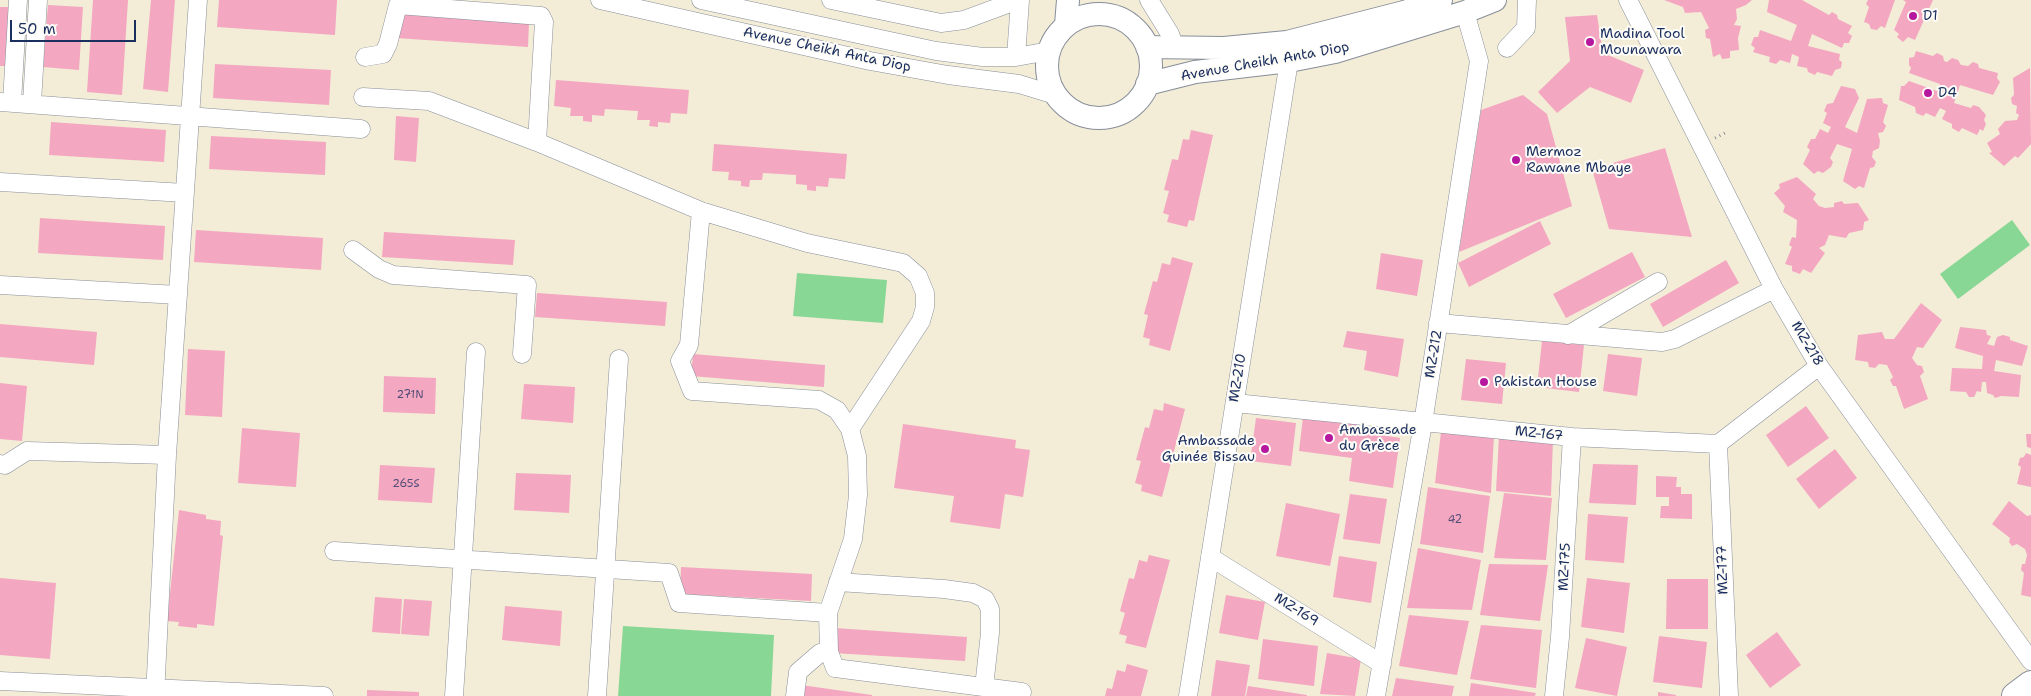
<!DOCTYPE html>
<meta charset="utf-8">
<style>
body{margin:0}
#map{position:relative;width:2031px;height:696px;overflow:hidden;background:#f3edd7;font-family:"Shantell Sans",sans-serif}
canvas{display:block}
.scale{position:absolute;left:10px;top:20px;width:126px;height:22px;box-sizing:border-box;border:2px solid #1b2f5e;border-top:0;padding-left:6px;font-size:15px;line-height:18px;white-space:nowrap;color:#1b2f5e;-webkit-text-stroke:4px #fdfcf7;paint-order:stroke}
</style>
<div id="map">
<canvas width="2031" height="696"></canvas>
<div class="scale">50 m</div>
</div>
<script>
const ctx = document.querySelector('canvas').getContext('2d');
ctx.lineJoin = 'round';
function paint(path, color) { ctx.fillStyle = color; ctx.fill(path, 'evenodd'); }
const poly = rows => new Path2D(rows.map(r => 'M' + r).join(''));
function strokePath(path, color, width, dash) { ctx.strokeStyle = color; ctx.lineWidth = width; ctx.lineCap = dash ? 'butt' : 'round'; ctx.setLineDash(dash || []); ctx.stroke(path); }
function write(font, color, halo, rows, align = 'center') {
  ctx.font = font + ' "Shantell Sans",sans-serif'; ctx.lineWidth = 4; ctx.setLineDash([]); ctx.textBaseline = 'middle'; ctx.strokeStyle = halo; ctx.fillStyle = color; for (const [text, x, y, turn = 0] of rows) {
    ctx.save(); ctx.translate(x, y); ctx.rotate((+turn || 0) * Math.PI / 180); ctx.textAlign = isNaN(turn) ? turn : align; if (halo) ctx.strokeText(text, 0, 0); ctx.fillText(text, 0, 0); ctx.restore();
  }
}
const green = poly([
 [2012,220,2030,245,1958,299,1940,274],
 [797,273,887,280,883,323,793,316],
 [623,626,774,635,771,696,618,696]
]);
const building = poly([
 [93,0,128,0,122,95,87,92],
 [151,0,175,0,168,92,143,89],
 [219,0,337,0,335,35,217,27],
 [1664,0,1752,0,1746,5,1736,9,1737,19,1734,25,1741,26,1738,38,1739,50,1730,51,1730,58,1722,59,1720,54,1713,57,1710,39,1706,38,1705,30,1709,28,1701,12,1685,13,1683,7],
 [1769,0,1802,0,1829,15,1832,12,1837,15,1838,19,1852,26,1848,33,1852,36,1849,43,1844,43,1842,48,1812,34,1808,46,1840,54,1839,60,1842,62,1841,68,1835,70,1832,76,1817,72,1815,75,1808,72,1807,68,1797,66,1799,57,1792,54,1790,63,1780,60,1776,64,1769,62,1770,57,1753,52,1755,48,1751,45,1754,37,1758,37,1760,30,1791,41,1797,25,1767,12],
 [1868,0,1895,0,1885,28,1881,26,1877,30,1871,29,1869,24,1864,22,1869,7,1866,4],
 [1903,0,1933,0,1915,40,1908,37,1903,42,1897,37,1899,34,1894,30,1906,2],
 [48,5,83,7,79,70,43,67],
 [0,7,8,7,7,66,0,66],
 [397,14,529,23,528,47,396,38],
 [1597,15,1603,53,1644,70,1631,103,1590,87,1557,113,1538,92,1570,61,1565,17],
 [1916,51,1933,56,1937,53,1943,56,1944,61,1947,62,1952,58,1958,60,1961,65,1968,66,1973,62,1978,64,1979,68,1998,73,1997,78,2000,82,1993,95,1960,85,1954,103,1971,108,1973,105,1979,107,1986,115,1984,120,1986,124,1983,131,1980,129,1977,135,1962,128,1959,132,1952,128,1952,124,1942,119,1946,111,1940,108,1935,117,1926,113,1923,116,1916,113,1915,107,1899,100,1901,86,1904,86,1909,81,1937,91,1940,84,1909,73,1911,68,1909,65,1909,58,1914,57],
 [215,64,331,70,329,105,213,98],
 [2030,68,2031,144,2018,158,2015,156,2004,166,1989,153,1992,152,1987,143,2000,134,1998,129,2005,121,2017,120,2019,115,2016,113,2017,106,2012,104,2011,98,2014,95,2013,78],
 [556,80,689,90,687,114,671,113,670,123,658,122,658,127,649,126,650,120,637,120,638,111,605,109,604,116,592,115,592,122,583,121,583,116,570,116,571,108,554,106],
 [1841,86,1855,89,1859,98,1845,127,1857,133,1867,99,1882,98,1883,103,1888,105,1883,122,1886,126,1883,132,1878,133,1880,141,1879,148,1873,151,1872,157,1876,162,1874,167,1870,168,1864,188,1859,186,1855,189,1843,181,1852,149,1837,144,1830,158,1833,162,1831,167,1823,173,1818,171,1814,174,1803,164,1810,150,1807,147,1811,139,1815,139,1820,129,1828,133,1831,127,1823,123,1827,113,1824,111,1827,104,1833,103],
 [1523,95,1547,114,1572,206,1459,252,1481,110],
 [396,116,419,118,416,162,394,160],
 [51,122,166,130,164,162,49,155],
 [1191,130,1213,135,1194,221,1189,220,1187,227,1167,222,1169,215,1163,213,1169,191,1164,190,1172,159,1178,160,1183,139,1189,140],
 [211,136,326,142,325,175,209,169],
 [714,144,847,154,845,179,829,178,828,187,816,186,816,191,807,190,807,185,796,184,796,175,763,173,762,180,750,180,749,187,741,186,741,181,728,180,729,172,712,171],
 [1665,148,1692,237,1609,229,1592,169],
 [1797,177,1816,194,1813,199,1819,206,1825,208,1834,207,1834,203,1842,201,1844,204,1858,203,1869,220,1864,222,1863,230,1849,233,1846,238,1829,235,1825,245,1819,248,1825,253,1811,273,1803,269,1800,274,1792,271,1792,266,1785,264,1792,247,1789,245,1792,237,1796,238,1797,220,1783,212,1785,206,1774,193,1780,188,1779,184],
 [40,218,165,226,163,260,38,253],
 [1540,221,1551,244,1469,287,1458,263],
 [196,230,323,238,321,270,194,262],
 [384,232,515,240,513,265,382,257],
 [1632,252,1645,277,1566,318,1553,294],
 [1381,253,1423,260,1417,296,1376,289],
 [1172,257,1193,263,1170,351,1149,345,1150,339,1143,337,1148,315,1144,314,1153,281,1157,282,1162,263,1170,265],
 [1726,260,1739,283,1663,327,1650,304],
 [537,293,667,302,665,326,535,317],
 [1921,303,1942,320,1923,348,1917,347,1912,358,1917,365,1922,366,1924,372,1920,376,1928,399,1904,409,1896,386,1893,386,1890,380,1893,377,1887,365,1879,364,1875,368,1869,367,1868,362,1855,360,1858,335,1882,332,1885,339,1894,339],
 [0,324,97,332,94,365,0,357],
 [1960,327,1986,330,1987,335,1991,336,1987,344,1994,346,1997,337,2003,335,2010,337,2010,340,2028,346,2022,366,1996,360,1994,371,2021,375,2019,397,2001,396,1995,398,1993,395,1987,393,1986,382,1982,382,1981,392,1977,391,1974,397,1969,397,1966,392,1950,391,1952,368,1982,369,1983,356,1955,348],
 [1347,331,1404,339,1398,377,1364,370,1367,351,1343,347],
 [1542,341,1584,345,1579,392,1537,387],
 [188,349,225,351,222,417,185,415],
 [693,354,825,365,824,387,691,376],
 [1608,354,1642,358,1637,396,1603,391],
 [1466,359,1506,363,1502,404,1461,400],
 [384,376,436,378,435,414,383,412],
 [0,383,27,386,22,441,0,439],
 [524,384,575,387,573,423,521,419],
 [1164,403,1185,409,1162,497,1141,491,1142,485,1135,483,1141,461,1136,460,1145,427,1149,428,1154,409,1163,411],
 [1806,406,1829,438,1788,467,1766,435],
 [1303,417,1357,421,1356,431,1400,438,1393,488,1349,481,1352,458,1299,451],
 [1256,418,1296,423,1291,466,1250,461],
 [903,424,1016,440,1015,448,1030,450,1023,497,1005,494,1000,529,950,522,954,496,894,488],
 [242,428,300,433,296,487,238,483],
 [1441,432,1494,435,1491,493,1435,483],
 [2026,434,2031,434,2031,448,2027,447],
 [1499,436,1553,439,1551,496,1496,491],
 [1835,449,1857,478,1819,509,1796,479],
 [2026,453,2031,455,2031,487,2017,484,2021,467,2018,465,2020,458,2024,457],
 [1593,464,1638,465,1636,505,1589,503],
 [380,465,435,468,432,503,378,500],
 [516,473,571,475,569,513,514,510],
 [1656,476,1677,477,1676,487,1681,487,1681,494,1692,494,1692,519,1660,518,1661,506,1669,506,1669,497,1656,497],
 [1428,487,1490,496,1483,553,1420,544],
 [1504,493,1552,498,1546,560,1494,558],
 [1350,494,1387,499,1380,544,1343,539],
 [2009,501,2027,516,2031,515,2031,597,2021,595,2024,573,2021,570,2022,564,2025,564,2027,555,2025,549,2017,544,2012,546,2009,542,2010,538,1992,524],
 [1286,503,1340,514,1330,566,1276,556],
 [179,510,206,515,206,519,221,521,220,535,223,536,214,626,197,624,197,628,178,626,179,622,167,621],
 [1588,514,1628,517,1624,563,1585,560],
 [1418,548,1481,560,1472,610,1407,608],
 [1149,555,1170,560,1146,648,1125,643,1127,636,1119,634,1125,613,1120,611,1129,578,1134,579,1139,560,1147,562],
 [1339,556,1377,562,1371,603,1333,597],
 [1489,564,1548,565,1540,621,1480,615],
 [681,567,812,574,811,601,680,594],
 [0,578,56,583,50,659,0,655],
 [1587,578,1630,583,1624,633,1581,627],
 [1667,579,1708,579,1708,629,1666,629],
 [1226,595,1265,602,1258,640,1219,633],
 [375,597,402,599,400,634,372,632],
 [404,599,432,601,429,636,401,634],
 [505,606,562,611,560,646,502,640],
 [1409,615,1469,621,1457,675,1399,666],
 [1481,625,1542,630,1536,688,1470,679],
 [835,628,967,637,965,661,833,653],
 [1777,632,1801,665,1770,688,1746,655],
 [1659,636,1707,642,1702,688,1653,682],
 [1586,638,1627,647,1617,696,1575,688],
 [1263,639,1318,646,1314,686,1258,679],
 [1327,653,1361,659,1355,696,1320,694],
 [1216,660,1250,665,1245,696,1211,696],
 [1127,664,1148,670,1141,696,1105,696,1107,688,1112,689,1117,670,1125,672],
 [1396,678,1454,686,1452,696,1392,696],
 [1471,683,1536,693,1535,696,1469,696],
 [801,685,872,695,872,696,799,696],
 [1248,686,1307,695,1307,696,1246,696],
 [367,690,419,692,419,696,367,696],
 [1658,692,1676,695,1676,696,1658,696]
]);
const path = poly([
 [1715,138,1727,132]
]);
const minor = poly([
 [600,0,870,61,948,75,1019,84,1055,95],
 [701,0,936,51,983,57,1016,57,1049,51],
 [831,0,941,23,964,20,1018,0],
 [1149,0,1170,34,1175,48],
 [1628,0,1774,289,1819,366,2031,661],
 [1507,48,1526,28,1527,0],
 [365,57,383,54,388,44,398,5,541,16,544,22,537,142],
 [1016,57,1020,0],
 [363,97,429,101,537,142,701,211,807,243,903,263,918,276,925,293,925,307,921,321,850,429],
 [0,102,361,129],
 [12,102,18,0],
 [32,103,38,0],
 [0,182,185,193],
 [701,211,689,345,680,361,692,391,819,400,837,410,850,429,857,456,858,495,853,539,828,613,829,652,820,653,798,672,795,696],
 [353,250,379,269,393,275,527,285,522,354],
 [0,285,178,295],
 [1438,323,1662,342,1675,339,1774,289],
 [1568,335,1658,282],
 [1235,403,1572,437,1718,444,1819,366],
 [1718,444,1729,696],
 [0,464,5,465,27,451,167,455],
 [334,551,669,573,679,603,828,613],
 [1210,557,1382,664],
 [838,582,944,589,973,593,985,599,990,609,990,633,984,687],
 [829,652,835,668,1022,692,1021,696],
 [0,681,324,696],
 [155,696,167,455,198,0],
 [454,696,476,352],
 [597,696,619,359],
 [1188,696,1289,61],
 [1376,696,1423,423,1479,61,1465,12],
 [1554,696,1560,637,1572,437]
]);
const major = poly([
 '1047 66a52 52 0 1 1 104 0a52 52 0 1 1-104 0Z',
 [1066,25,1068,0],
 [1147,47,1224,48,1287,42,1404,12,1441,0],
 [1147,84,1195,72,1289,61,1335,52,1465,12,1495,0]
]);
const highway = poly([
 [2015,696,2031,684]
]);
const markers = [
 [1913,16,5,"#b5179e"],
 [1590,42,5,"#b5179e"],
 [1928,93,5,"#b5179e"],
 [1516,160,5,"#b5179e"],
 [1484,382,5,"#b5179e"],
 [1329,438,5,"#b5179e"],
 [1265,449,5,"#b5179e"]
];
const numberNames = [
 ["271N",410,395],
 ["265S",406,484],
 ["42",1455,520]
];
const poiNames = [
 ["D1",1923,16],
 ["Madina Tool",1600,34],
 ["Mounawara",1600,50],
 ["D4",1938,93],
 ["Mermoz",1526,152],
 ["Rawane Mbaye",1526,168],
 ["Pakistan House",1494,382],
 ["Ambassade",1339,430],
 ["du Grèce",1339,446],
 ["Ambassade",1255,441,"right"],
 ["Guinée Bissau",1255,457,"right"]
];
const streetNames = [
 ["Avenue Cheikh Anta Diop",827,50,12],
 ["Avenue Cheikh Anta Diop",1265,62,-10],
 ["MZ-218",1807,344,59],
 ["MZ-212",1434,354,-81],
 ["MZ-210",1238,378,-81],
 ["MZ-167",1539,434,6],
 ["MZ-175",1565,567,-87],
 ["MZ-177",1723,570,-92],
 ["MZ-169",1296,610,32]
];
paint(green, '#89d795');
paint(building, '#f4a7c1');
strokePath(minor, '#878e9a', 19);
strokePath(major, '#878e9a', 24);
strokePath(highway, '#878e9a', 28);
strokePath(path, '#878e9a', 3, [1, 4]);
strokePath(minor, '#fff', 18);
strokePath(major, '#fff', 22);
strokePath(highway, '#fff', 26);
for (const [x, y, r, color] of markers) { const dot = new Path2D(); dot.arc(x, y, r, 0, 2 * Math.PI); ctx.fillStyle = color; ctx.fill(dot); strokePath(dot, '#fdfcf7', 2); }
write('11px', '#514d77', null, numberNames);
write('14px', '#1b2f5e', '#fdfcf7', poiNames, 'left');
write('14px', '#1b2f5e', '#fdfcf7', streetNames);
</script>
